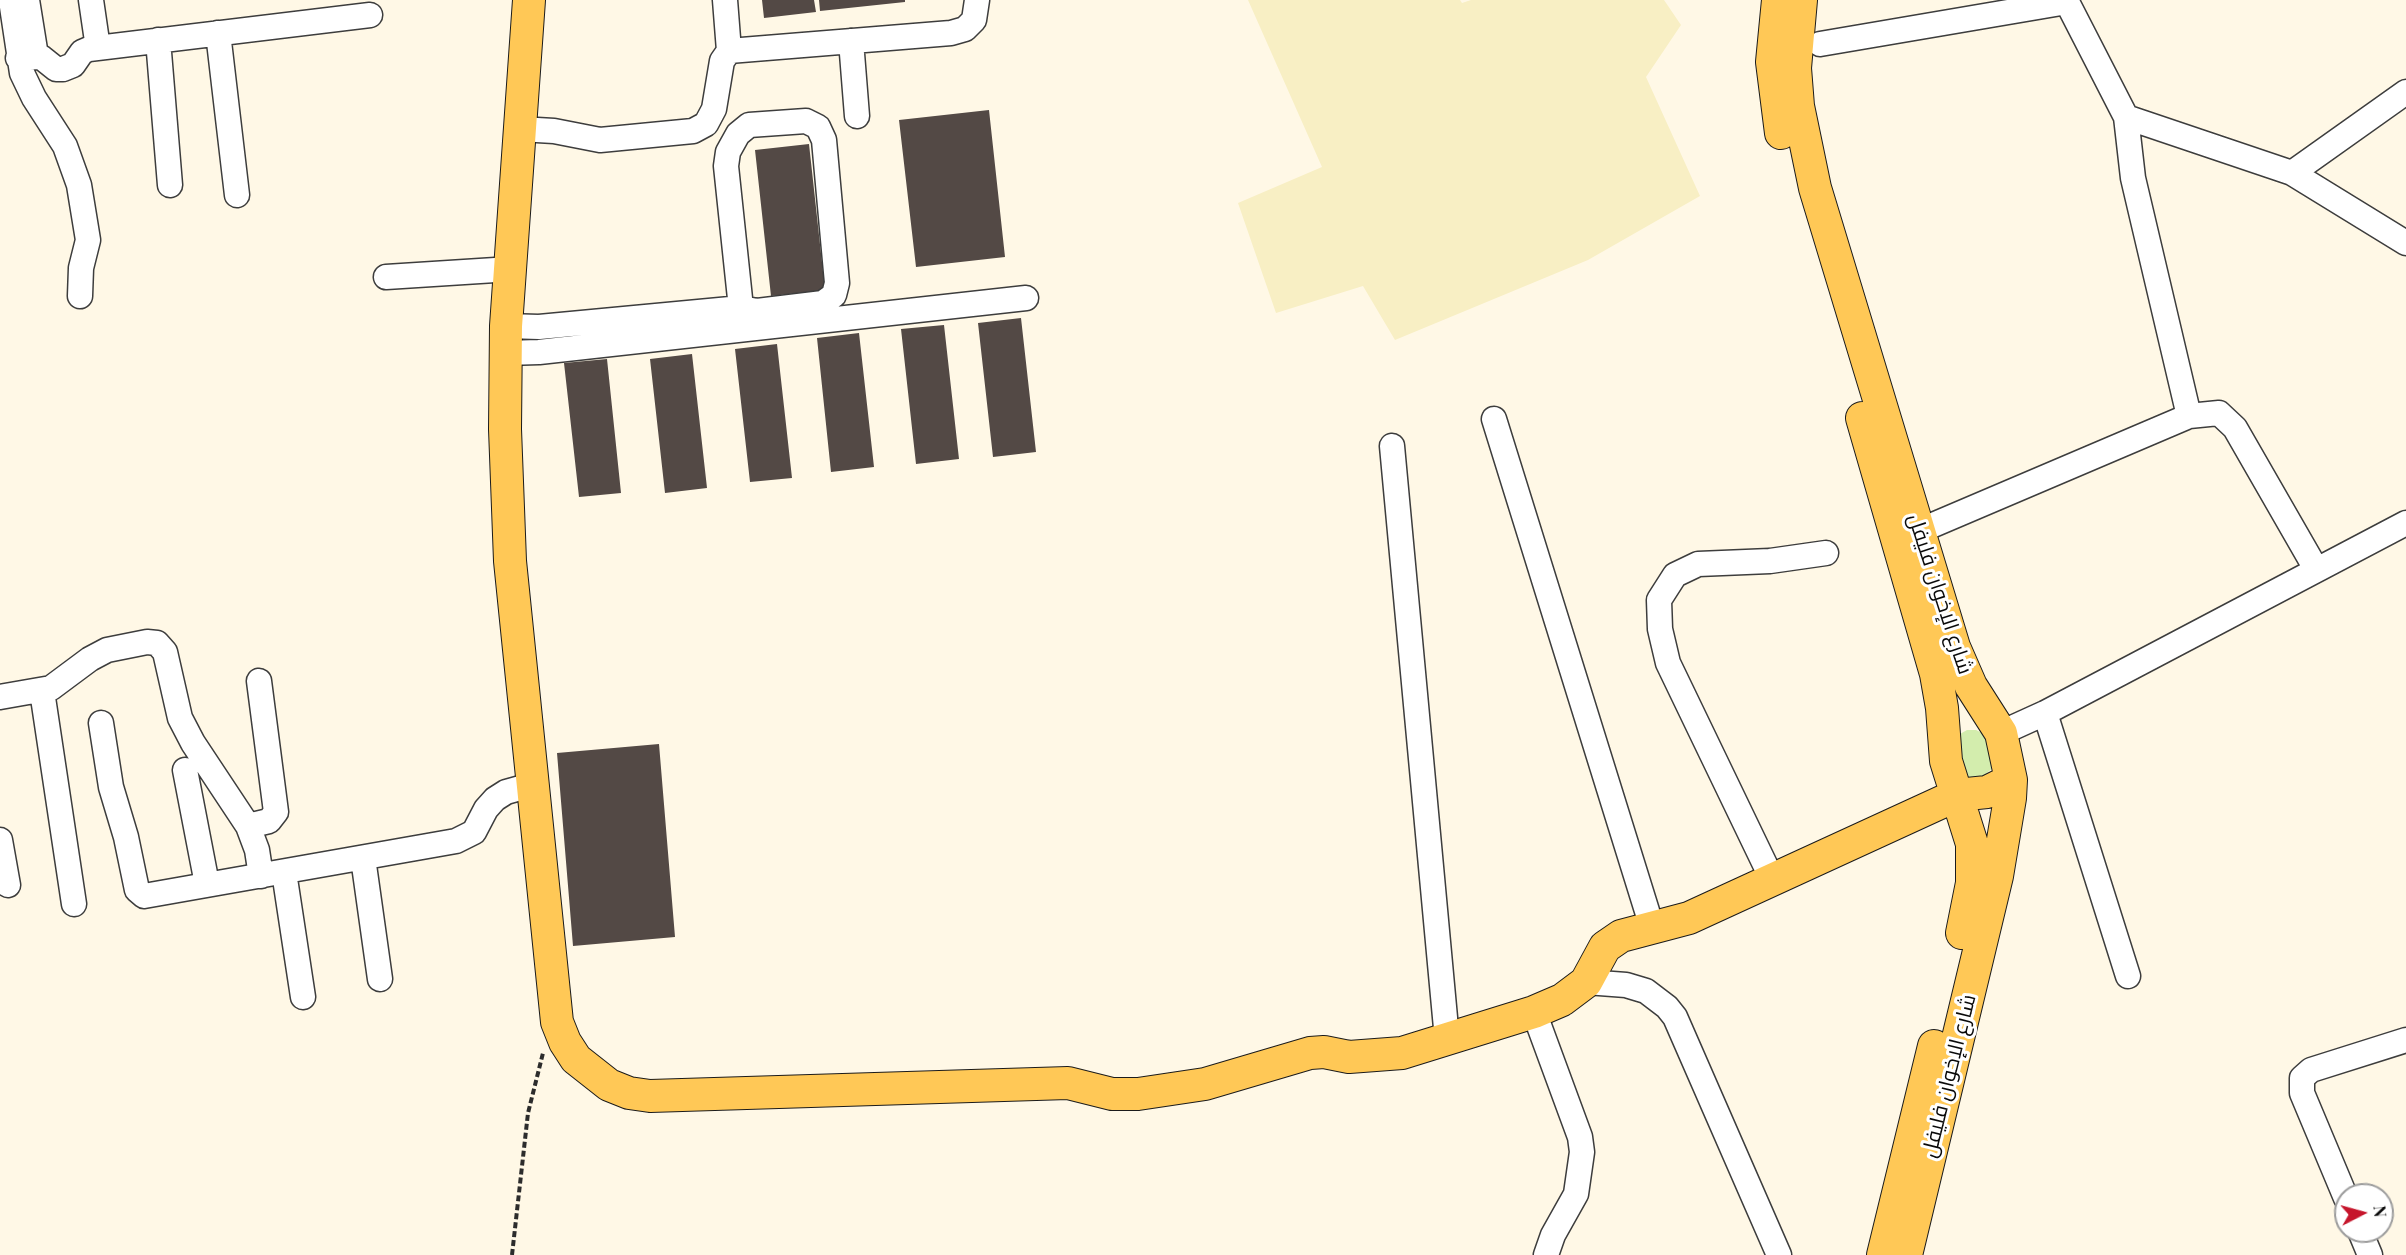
<!DOCTYPE html>
<meta charset="utf-8">
<style>
body{margin:0}
#map{position:relative;width:2406px;height:1255px;overflow:hidden;background:#fff8e6;font-family:"Playfair Display",serif}
canvas{display:block}
.north{position:absolute;left:2334px;top:1183px;width:60px;height:60px;box-sizing:border-box;background:#fff;border:2px solid #9d9d9d;border-radius:50%;rotate:84deg;font-size:16px;font-weight:700;line-height:24px;text-align:center;color:#0a0a0a}
.north::after{content:'';display:block;margin:auto;width:21px;height:27px;background:#c6162c;clip-path:polygon(50% 0,100% 100%,50% 72%,0 100%)}
</style>
<div id="map">
<canvas width="2406" height="1255"></canvas>
<div class="north">N</div>
</div>
<script>
const ctx = document.querySelector('canvas').getContext('2d');
ctx.lineJoin = 'round';
function paint(path, color) { ctx.fillStyle = color; ctx.fill(path, 'evenodd'); }
const poly = rows => new Path2D(rows.map(r => 'M' + r).join(''));
function strokePath(path, color, width, dash) { ctx.strokeStyle = color; ctx.lineWidth = width; ctx.lineCap = dash ? 'butt' : 'round'; ctx.setLineDash(dash || []); ctx.stroke(path); }
function write(font, color, halo, rows, align = 'center') {
  ctx.font = font + ' "Playfair Display",Cairo,serif'; ctx.lineWidth = 6; ctx.setLineDash([]); ctx.textBaseline = 'middle'; ctx.strokeStyle = halo; ctx.fillStyle = color; for (const [text, x, y, turn = 0] of rows) {
    ctx.save(); ctx.translate(x, y); ctx.rotate((+turn || 0) * Math.PI / 180); ctx.textAlign = isNaN(turn) ? turn : align; if (halo) ctx.strokeText(text, 0, 0); ctx.fillText(text, 0, 0); ctx.restore();
  }
}
const farmland = poly([
 [1248,0,1460,0,1462,3,1471,0,1664,0,1681,25,1646,77,1700,196,1588,260,1395,340,1363,286,1276,313,1238,203,1322,167]
]);
const green = poly([
 [1967,730,1976,730,1990,737,1994,767,1982,777,1966,779,1953,738]
]);
const building = poly([
 [762,0,814,0,816,12,764,18],
 [819,0,905,0,905,2,820,11],
 [989,110,1005,257,916,267,899,120],
 [809,144,825,290,771,296,755,150],
 [1021,318,1036,452,993,457,978,323],
 [944,325,959,459,916,464,901,329],
 [859,333,874,467,831,472,817,338],
 [777,344,792,478,750,482,735,349],
 [692,354,707,488,665,493,650,359],
 [607,359,621,493,579,497,564,363],
 [659,744,675,937,573,946,557,753]
]);
const path = poly([
 [512,1255,528,1113,543,1053]
]);
const minor = poly([
 [11,0,22,73,34,98,65,146,79,185,88,240,81,268,80,296],
 [27,0,36,56],
 [91,0,98,48],
 [218,33,237,195],
 [158,40,170,185],
 [851,41,857,116],
 [1820,44,2067,2,2126,117,2292,173,2406,243],
 [729,51,951,33,965,29,974,20,977,0],
 [18,58,41,57,56,69,63,69,73,65,82,52,89,49,370,15],
 [2126,117,2133,178,2189,416],
 [520,129,554,131,600,140,693,131,706,124,714,109,722,61,729,51,725,0],
 [2292,173,2406,92],
 [386,277,511,269],
 [506,326,539,327,741,308,757,311,823,303,834,295,837,283,824,140,818,127,806,121,749,125,738,134,728,152,726,166,741,308],
 [506,353,539,352,1026,298],
 [1494,419,1652,927],
 [1392,446,1447,1039],
 [1919,531,2189,416,2219,413,2235,428,2316,569],
 [42,691,74,904],
 [0,697,51,688,90,659,107,650,147,642,157,643,165,652,180,718,193,743,248,826,257,850,261,876],
 [2045,713,2128,976],
 [101,723,111,787,126,837,137,890,144,896,456,841,474,832,486,809,495,799,506,792,531,785],
 [2001,733,2045,713,2406,523],
 [185,770,207,884],
 [248,826,269,821,276,812,259,681],
 [0,840,8,885],
 [363,858,380,979],
 [284,872,303,997],
 [1772,879,1668,663,1660,629,1659,600,1675,575,1698,564,1770,561,1826,553],
 [1586,982,1626,985,1646,991,1667,1007,1675,1017,1779,1255],
 [1534,1012,1580,1137,1582,1152,1576,1194,1553,1235,1546,1255],
 [2346,1198,2302,1093,2302,1078,2311,1070,2406,1040],
 [2360,1231,2370,1255]
]);
const major = poly([
 [529,0,506,326,505,429,510,561,557,1022,565,1042,576,1059,609,1085,629,1093,650,1096,1068,1083,1112,1094,1138,1094,1205,1084,1310,1053,1324,1052,1349,1057,1402,1053,1534,1012,1562,1000,1586,982,1605,947,1621,936,1689,918,1957,795,1987,792,2011,780],
 [1778,0,1772,62,1781,133],
 [1801,0,1795,68,1798,106,1815,188,1954,647,1971,686,2001,733,2011,780,2010,798,1997,876,1906,1255],
 [1862,418,1936,674,1942,708,1946,761,1972,844,1972,883,1962,933],
 [1883,1255,1934,1046]
]);
const streetNames = [
 ["شارع الإخوان فليفل",1940,594,72],
 ["شارع الإخوان فليفل",1949,1076,-76]
];
paint(farmland, '#f8efc4');
paint(green, '#d3edad');
paint(building, '#534945');
strokePath(minor, '#3d3d3d', 27);
strokePath(major, '#1b1b1b', 34);
strokePath(path, '#2c2c2c', 4, [6, 3]);
strokePath(minor, '#fff', 24);
strokePath(major, '#ffc856', 32);
write('21px', '#0a0a0a', '#fff', streetNames);
</script>
